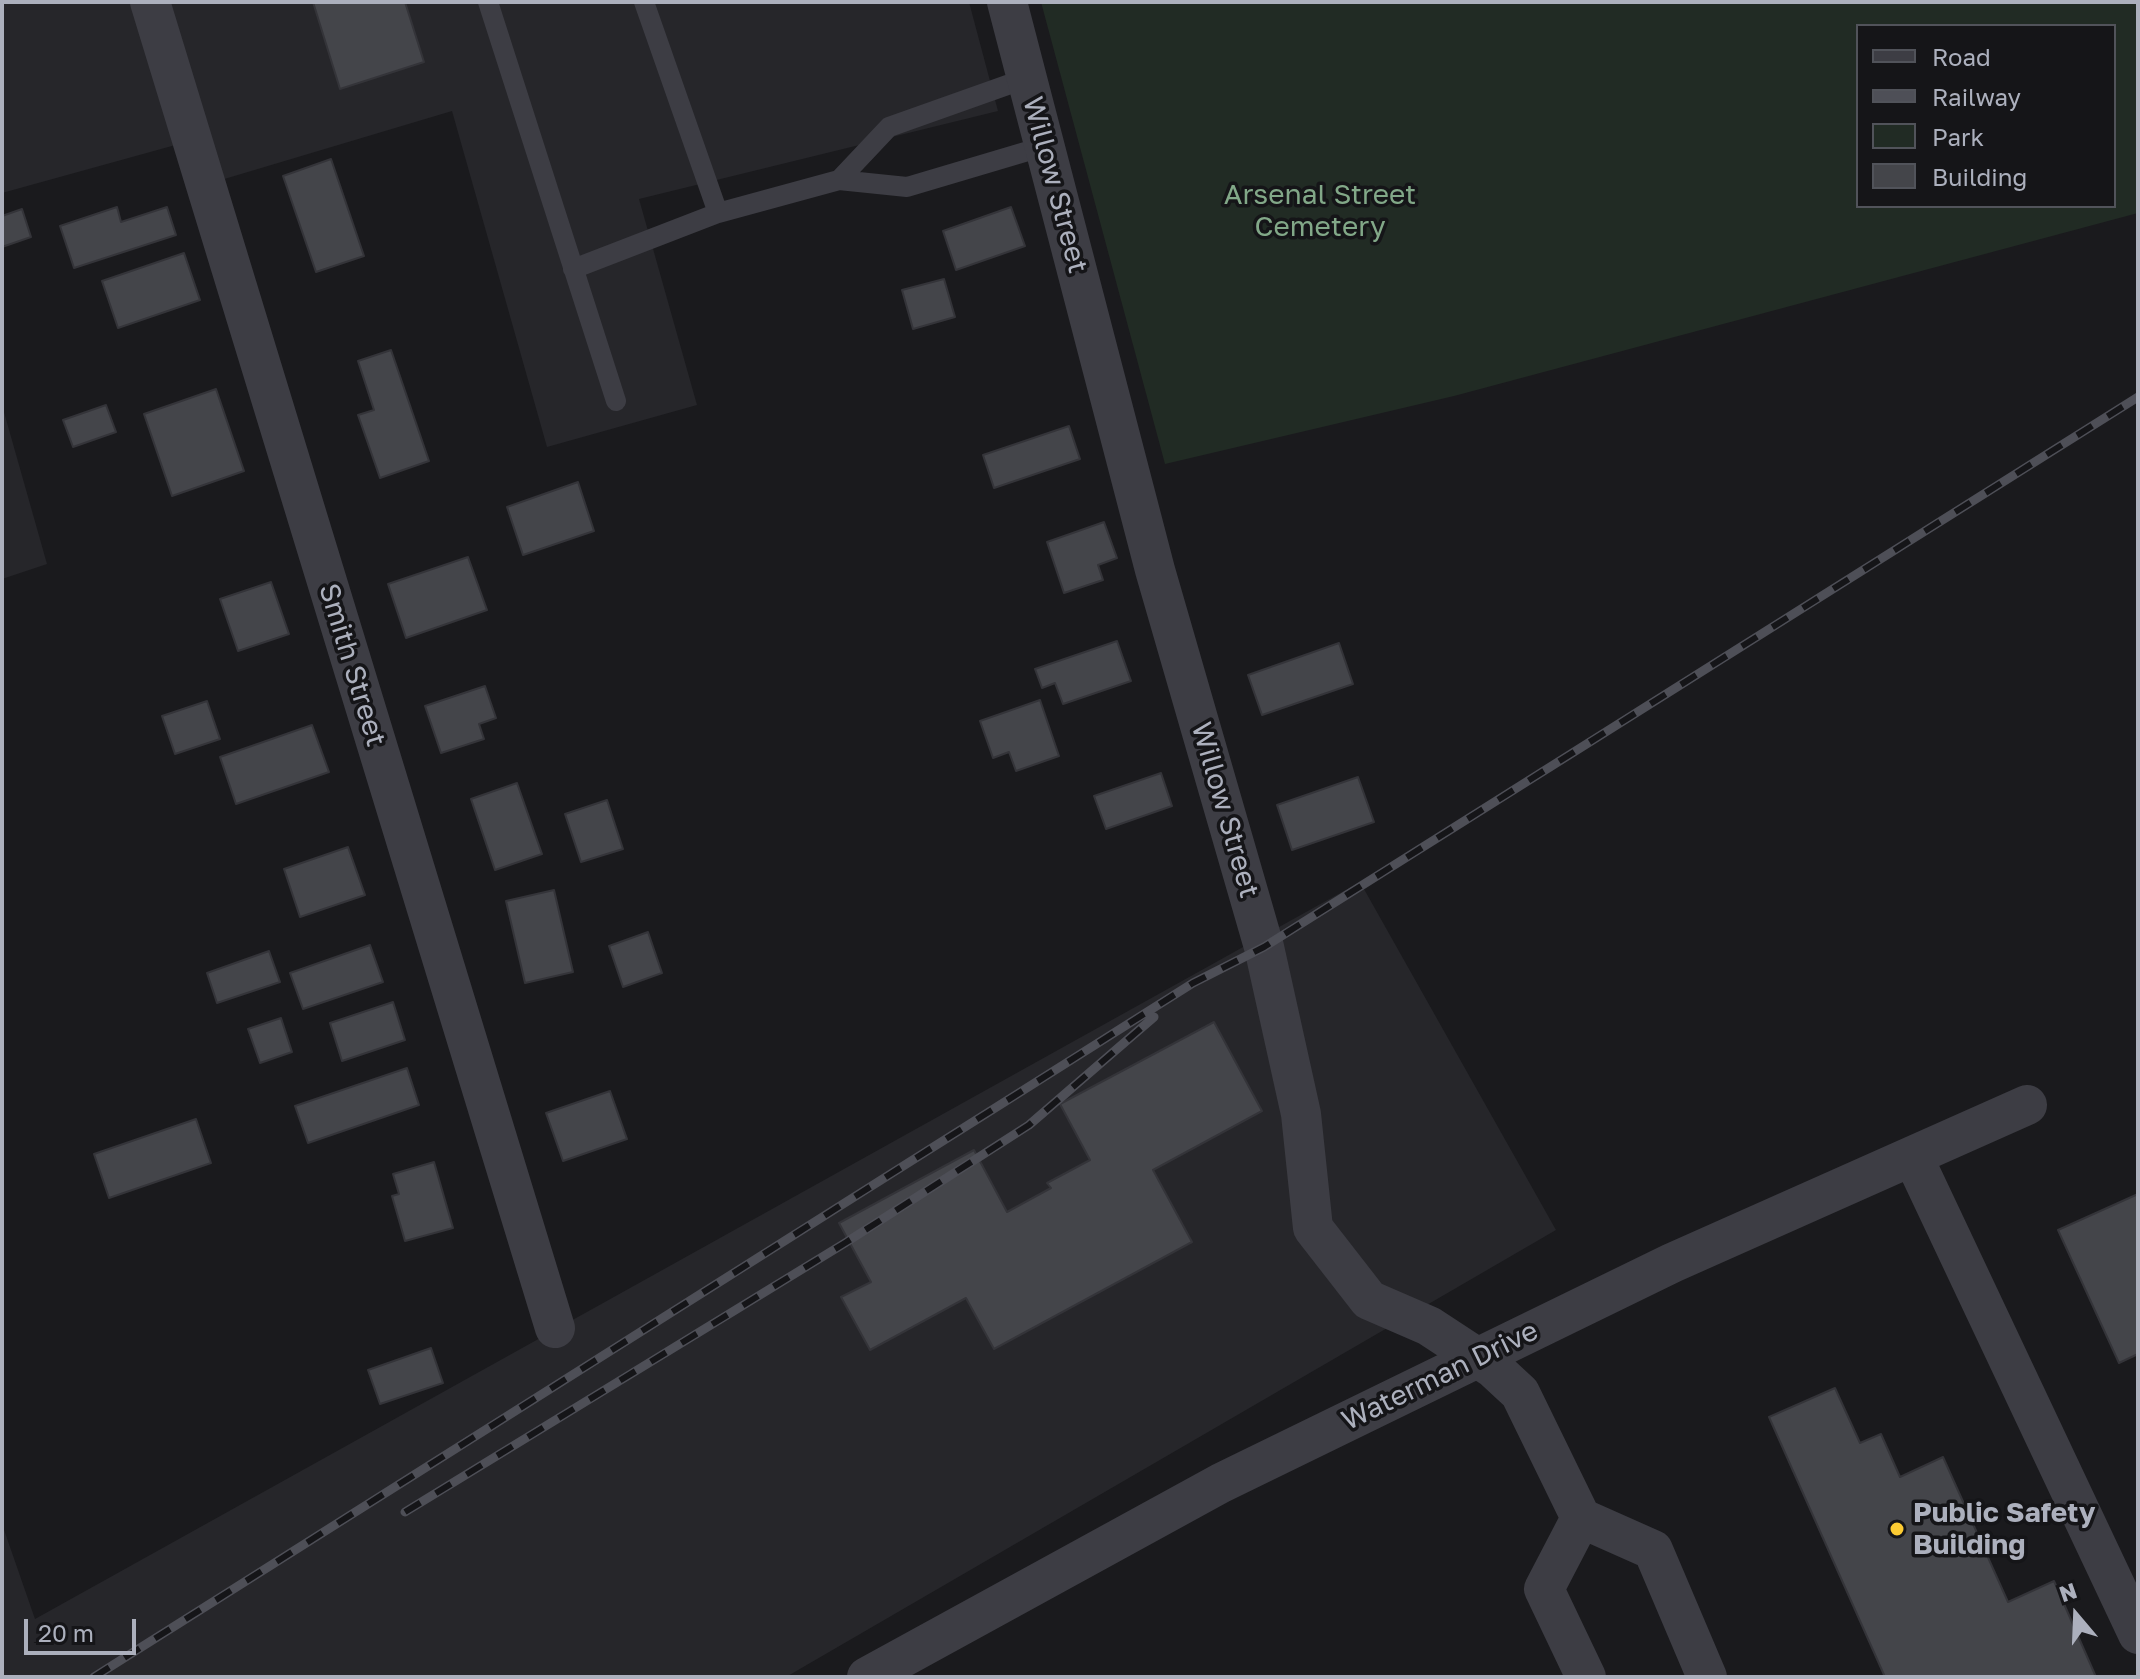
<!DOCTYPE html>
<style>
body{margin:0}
#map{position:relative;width:2140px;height:1679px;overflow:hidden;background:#1a1a1d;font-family:"Golos Text",sans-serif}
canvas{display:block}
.frame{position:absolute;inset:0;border:4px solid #acb0bd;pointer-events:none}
.legend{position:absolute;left:1856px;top:24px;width:260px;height:184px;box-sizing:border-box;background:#151518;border:2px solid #51535a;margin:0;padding:10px 14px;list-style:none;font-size:24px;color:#acb0bd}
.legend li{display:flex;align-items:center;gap:16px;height:40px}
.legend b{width:40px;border:2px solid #51535a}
.north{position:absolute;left:2036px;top:1575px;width:80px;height:80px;-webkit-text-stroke:6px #151518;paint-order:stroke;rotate:341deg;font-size:22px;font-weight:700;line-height:32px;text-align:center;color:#acb0bd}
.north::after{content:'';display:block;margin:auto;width:28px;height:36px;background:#acb0bd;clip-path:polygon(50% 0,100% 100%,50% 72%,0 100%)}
.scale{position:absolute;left:24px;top:1619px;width:112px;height:36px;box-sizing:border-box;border:4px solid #acb0bd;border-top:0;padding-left:10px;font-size:24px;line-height:28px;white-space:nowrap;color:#acb0bd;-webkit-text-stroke:6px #151518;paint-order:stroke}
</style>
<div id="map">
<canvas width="2140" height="1679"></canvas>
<div class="frame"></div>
<ul class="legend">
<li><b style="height:10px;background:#3d3d44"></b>Road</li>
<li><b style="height:10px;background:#4e4f57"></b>Railway</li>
<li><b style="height:22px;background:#212b24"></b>Park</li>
<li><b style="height:22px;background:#44454a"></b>Building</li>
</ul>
<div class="north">N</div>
<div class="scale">20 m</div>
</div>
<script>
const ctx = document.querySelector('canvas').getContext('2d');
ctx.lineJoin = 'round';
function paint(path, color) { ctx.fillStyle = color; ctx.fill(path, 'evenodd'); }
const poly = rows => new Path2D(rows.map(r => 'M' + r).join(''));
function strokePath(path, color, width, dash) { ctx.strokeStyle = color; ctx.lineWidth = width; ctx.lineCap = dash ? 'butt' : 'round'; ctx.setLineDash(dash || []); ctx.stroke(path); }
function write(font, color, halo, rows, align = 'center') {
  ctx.font = font + ' "Golos Text",sans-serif'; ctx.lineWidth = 7; ctx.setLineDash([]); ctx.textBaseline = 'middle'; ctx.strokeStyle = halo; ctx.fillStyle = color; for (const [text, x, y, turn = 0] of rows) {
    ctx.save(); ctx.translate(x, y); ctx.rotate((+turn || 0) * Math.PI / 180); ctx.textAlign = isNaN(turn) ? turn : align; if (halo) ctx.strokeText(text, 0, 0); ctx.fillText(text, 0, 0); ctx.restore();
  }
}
const built = poly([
 [2,2,969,2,998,111,639,199,697,405,547,447,452,111,221,180,208,136,2,193],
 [2,405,47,564,2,579],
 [1360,882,1556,1230,786,1677,2,1677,2,1524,35,1619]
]);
const green = poly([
 [1041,2,2138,2,2138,213,1454,396,1165,464],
 [1858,26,2114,26,2114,206,1858,206]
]);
const building = poly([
 [313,2,405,2,424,62,340,89,313,2],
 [331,159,364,256,316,272,283,176,331,159],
 [117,207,121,222,167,207,176,235,74,268,60,226,117,207],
 [1011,207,1025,246,956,270,943,231,1011,207],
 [22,209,31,237,2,247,2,216,22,209],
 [184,253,200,300,118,328,102,281,184,253],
 [944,279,955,317,913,329,902,290,944,279],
 [391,350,429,461,380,478,358,415,374,410,358,361,391,350],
 [216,389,244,471,172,496,144,414,216,389],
 [106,405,116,432,73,447,63,420,106,405],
 [1069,426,1080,459,994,488,983,455,1069,426],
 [578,482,594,531,523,555,507,507,578,482],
 [1104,522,1117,558,1098,565,1103,580,1064,593,1047,542,1104,522],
 [468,557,487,610,406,638,388,584,468,557],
 [271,582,289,634,238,651,220,599,271,582],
 [1117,641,1131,681,1063,704,1055,683,1042,688,1035,669,1117,641],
 [1339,643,1353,684,1262,715,1248,675,1339,643],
 [485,686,496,718,479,724,484,739,441,753,425,706,485,686],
 [1040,700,1059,756,1016,771,1009,752,993,758,980,721,1040,700],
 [207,701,220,739,175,754,162,716,207,701],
 [312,725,329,772,236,804,220,757,312,725],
 [1161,773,1172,806,1106,829,1094,796,1161,773],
 [1358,777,1374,822,1292,850,1277,805,1358,777],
 [517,783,542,854,495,870,471,799,517,783],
 [607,800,623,849,581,862,565,814,607,800],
 [348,847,365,895,300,917,284,869,348,847],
 [554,890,573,972,525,983,506,901,554,890],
 [648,932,662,973,623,987,609,946,648,932],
 [370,945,383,982,303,1009,290,973,370,945],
 [269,951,280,982,217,1003,207,973,269,951],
 [393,1002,405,1040,342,1061,330,1023,393,1002],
 [281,1018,292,1052,260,1063,248,1029,281,1018],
 [1214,1022,1262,1111,1153,1170,1192,1242,994,1349,966,1298,870,1350,841,1297,871,1282,839,1223,974,1150,1007,1212,1051,1188,1047,1183,1090,1160,1060,1104,1214,1022],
 [407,1068,419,1105,308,1143,295,1106,407,1068],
 [610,1091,627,1139,563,1161,546,1113,610,1091],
 [196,1119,211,1163,109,1198,94,1154,196,1119],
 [434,1162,453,1228,405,1241,392,1196,399,1194,393,1174,434,1162],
 [2138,1194,2138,1354,2119,1363,2058,1230,2138,1194],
 [431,1348,443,1383,380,1404,368,1370,431,1348],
 [1835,1388,1860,1443,1881,1434,1900,1477,1943,1457,2008,1602,2054,1581,2096,1677,1885,1677,1769,1417,1835,1388]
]);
const lane = poly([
 [488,2,616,401],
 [644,2,718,213,839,180,907,187,1045,146],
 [839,180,889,127,1027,78],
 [573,269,718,213]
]);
const street = poly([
 [150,2,555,1328],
 [1007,2,1155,570,1264,947,1301,1114,1313,1228,1369,1300,1429,1326,1493,1368,1520,1393,1581,1518,1653,1550,1707,1677],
 [1913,1157,2138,1634],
 [1581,1518,1544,1589,1586,1677],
 [867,1677,1221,1483,1672,1263,2027,1105]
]);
const rail = poly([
 [405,1512,845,1243,1029,1125,1154,1017],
 [94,1677,1193,983,1264,947,2138,397]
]);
const markers = [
 [1897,1529,8,"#fccb33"]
];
const streetNames = [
 ["Willow Street",1055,185,75],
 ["Smith Street",352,665,73],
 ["Willow Street",1225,810,74],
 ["Waterman Drive",1440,1376,-26]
];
const parkNames = [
 ["Arsenal Street",1320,195],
 ["Cemetery",1320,227]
];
const poiNames = [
 ["Public Safety",1913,1513],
 ["Building",1913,1545]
];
paint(built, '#26262a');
paint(green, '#212b24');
paint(building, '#44454a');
strokePath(building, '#343439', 2);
strokePath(lane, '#3d3d44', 20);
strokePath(street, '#3d3d44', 40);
strokePath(rail, '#4e4f57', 9);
strokePath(rail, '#151518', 6, [18]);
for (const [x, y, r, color] of markers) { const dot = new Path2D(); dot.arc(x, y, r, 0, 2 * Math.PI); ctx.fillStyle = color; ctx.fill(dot); strokePath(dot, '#151518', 3); }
write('28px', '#acb0bd', '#151518', streetNames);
write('28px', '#82a888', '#151518', parkNames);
write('bold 28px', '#acb0bd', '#151518', poiNames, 'left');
</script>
